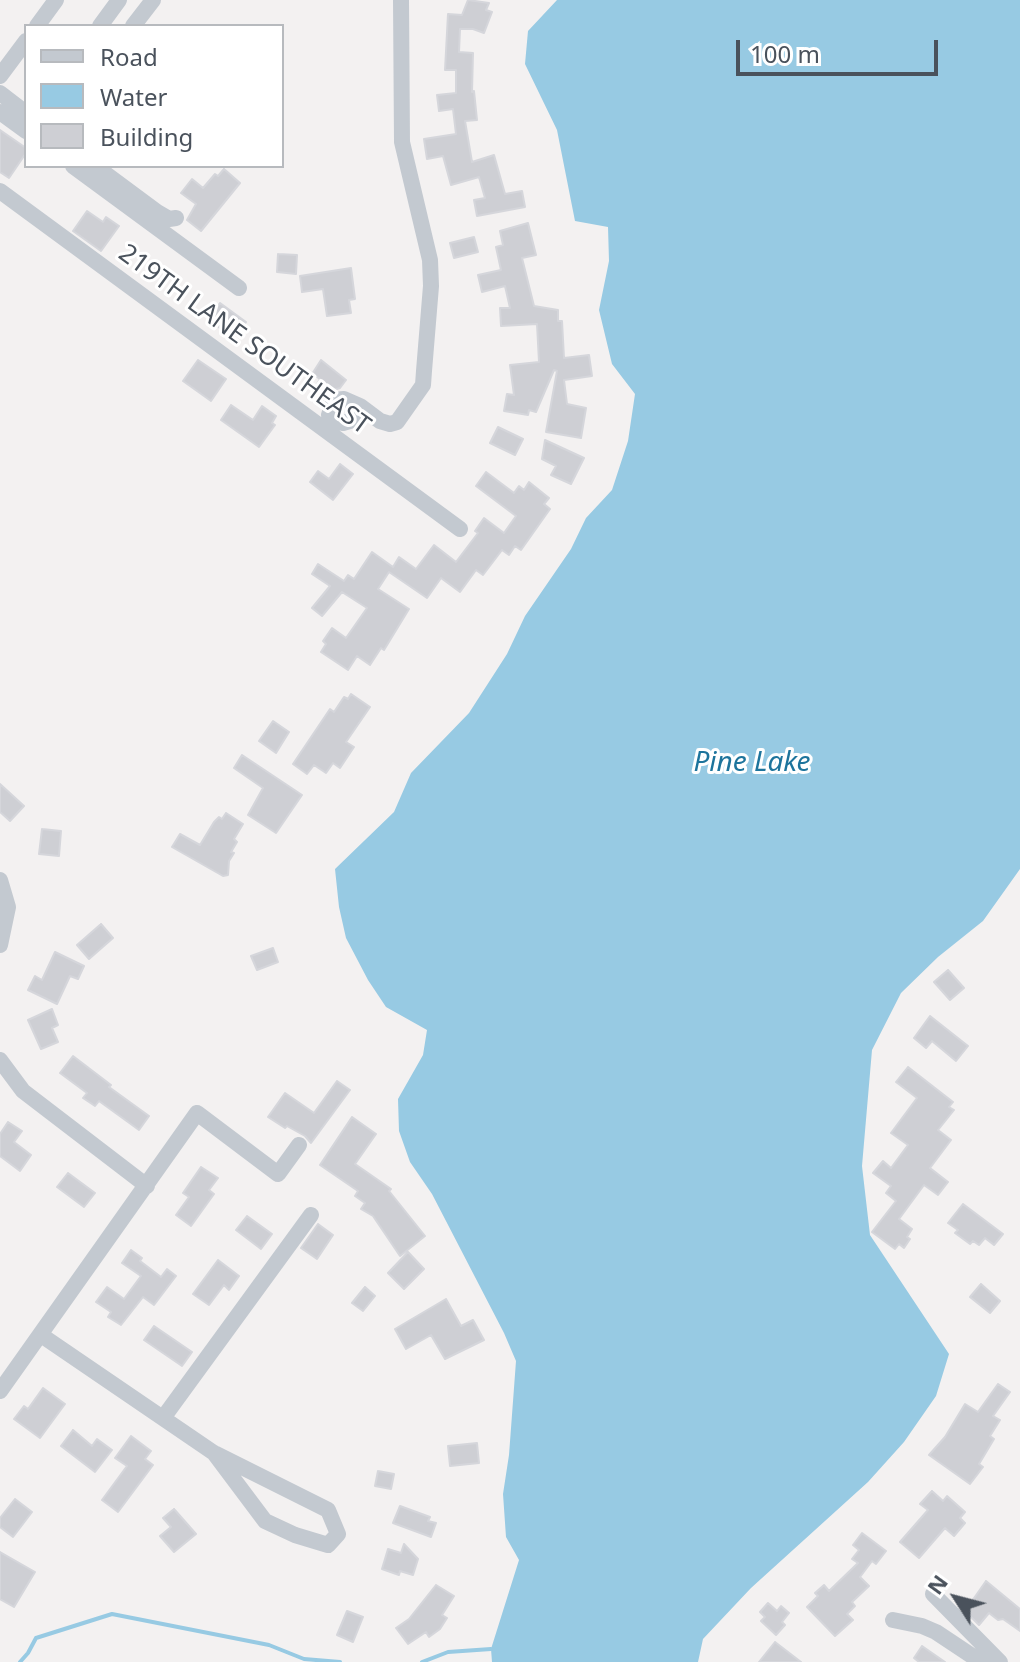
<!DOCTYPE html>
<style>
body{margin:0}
#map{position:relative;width:1020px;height:1662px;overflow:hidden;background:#f3f1f1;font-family:"Noto Sans",sans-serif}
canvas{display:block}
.legend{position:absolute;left:24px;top:24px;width:260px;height:144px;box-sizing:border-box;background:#fff;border:2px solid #b7babe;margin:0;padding:10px 14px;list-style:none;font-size:24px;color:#4a525c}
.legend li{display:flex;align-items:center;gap:16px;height:40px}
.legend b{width:40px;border:2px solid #b7babe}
.north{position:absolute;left:916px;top:1558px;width:80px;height:80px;-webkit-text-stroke:6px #fff;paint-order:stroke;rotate:306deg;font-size:22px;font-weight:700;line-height:32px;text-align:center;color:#4a525c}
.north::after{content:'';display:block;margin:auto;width:28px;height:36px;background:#4a525c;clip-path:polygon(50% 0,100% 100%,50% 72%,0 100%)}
.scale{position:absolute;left:736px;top:40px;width:202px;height:36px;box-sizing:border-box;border:4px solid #4a525c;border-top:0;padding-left:10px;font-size:24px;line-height:28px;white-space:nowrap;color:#4a525c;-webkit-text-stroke:6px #fff;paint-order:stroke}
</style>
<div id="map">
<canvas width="1020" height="1662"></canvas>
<ul class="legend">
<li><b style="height:10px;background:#c3c9d0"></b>Road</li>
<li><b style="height:22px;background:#97cae3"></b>Water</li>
<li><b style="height:22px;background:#cecfd4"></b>Building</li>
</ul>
<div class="north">N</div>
<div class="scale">100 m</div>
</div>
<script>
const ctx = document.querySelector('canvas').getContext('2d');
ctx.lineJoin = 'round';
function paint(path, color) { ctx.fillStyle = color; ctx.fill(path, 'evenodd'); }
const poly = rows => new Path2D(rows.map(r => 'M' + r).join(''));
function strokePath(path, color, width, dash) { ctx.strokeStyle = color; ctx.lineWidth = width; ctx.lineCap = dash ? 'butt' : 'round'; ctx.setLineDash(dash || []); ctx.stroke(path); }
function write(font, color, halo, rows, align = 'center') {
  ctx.font = font + ' "Noto Sans",sans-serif'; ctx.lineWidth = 6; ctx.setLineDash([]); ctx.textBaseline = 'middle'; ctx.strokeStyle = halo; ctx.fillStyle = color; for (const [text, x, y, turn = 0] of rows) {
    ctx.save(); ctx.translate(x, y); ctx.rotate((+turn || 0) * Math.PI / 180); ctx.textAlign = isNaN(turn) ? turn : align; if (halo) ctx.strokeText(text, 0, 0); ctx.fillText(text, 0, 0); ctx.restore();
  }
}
const water = poly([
 [557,0,1020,0,1020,869,983,921,938,957,901,993,872,1050,862,1166,870,1235,949,1354,936,1396,904,1442,868,1482,751,1588,703,1639,698,1662,492,1662,491,1649,519,1560,506,1537,503,1494,509,1455,516,1361,504,1333,432,1194,410,1162,399,1131,398,1099,423,1055,427,1030,386,1007,368,980,346,938,339,907,335,869,394,812,411,773,469,713,507,654,525,616,571,549,586,518,612,490,628,441,635,394,612,364,599,310,609,261,608,227,575,221,557,130,525,64,528,31]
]);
const stream = poly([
 [20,1662,28,1653,36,1638,112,1614,269,1645,304,1659,340,1662],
 [422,1662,448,1652,491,1649]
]);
const building = poly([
 [468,0,489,3,486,10,492,12,484,33,473,29,460,29,459,52,473,53,472,92,474,91,477,120,465,121,472,162,494,155,505,194,522,191,525,207,477,216,474,200,485,198,479,177,451,185,443,156,427,159,424,139,456,134,453,109,439,111,437,95,456,93,456,70,445,70,448,14,462,15,468,0],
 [0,130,26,148,26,153,9,178,0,172,0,130],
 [224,169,240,183,201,231,187,220,196,204,181,193,192,179,203,188,215,174,218,176,224,169],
 [87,211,103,222,106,217,119,226,101,251,73,231,87,211],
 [528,223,536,255,522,258,534,306,558,310,558,321,562,321,564,358,589,355,592,376,564,380,567,404,586,408,581,438,546,432,557,371,554,370,536,412,529,410,528,415,504,411,507,394,514,395,510,365,539,362,537,324,501,326,500,308,510,308,505,286,482,292,478,275,501,270,496,247,503,245,500,231,528,223],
 [474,237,478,252,454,258,450,243,474,237],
 [278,254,297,255,296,274,277,272,278,254],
 [351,268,355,299,349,300,351,313,327,316,323,289,302,292,300,276,351,268],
 [220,303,246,322,233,338,208,319,220,303],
 [198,360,226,379,211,401,183,381,198,360],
 [321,360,346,380,340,388,327,392,322,402,311,394,320,379,312,374,321,360],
 [231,405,253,420,262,406,276,416,272,423,275,425,259,447,221,420,231,405],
 [498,427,523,439,515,455,490,443,498,427],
 [545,440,584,458,571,484,551,475,556,466,542,459,545,440],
 [340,464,353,474,333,500,310,482,318,471,329,479,340,464],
 [486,472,514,493,519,486,524,490,529,482,549,498,544,504,550,509,521,550,515,546,509,555,502,550,483,575,476,570,460,592,441,578,427,598,389,572,378,589,409,609,384,650,381,648,370,665,357,656,348,670,321,652,326,644,323,641,332,628,346,638,367,608,342,592,322,616,312,608,330,586,312,574,318,564,344,581,348,575,354,579,372,552,393,567,399,557,416,569,434,545,456,562,478,533,475,531,484,518,504,533,516,516,476,486,486,472],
 [351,694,370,707,346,742,354,747,340,768,333,763,326,773,314,765,307,774,293,764,330,709,334,712,344,697,348,699,351,694],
 [273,721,289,732,276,753,259,741,273,721],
 [242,755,302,795,276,833,248,815,263,788,234,768,242,755],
 [0,784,24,806,10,821,0,812,0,784],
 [226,813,243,824,234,839,237,842,231,852,234,853,229,861,228,875,223,876,172,847,180,834,200,845,214,822,219,817,222,819,226,813],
 [42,829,61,831,59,856,39,854,42,829],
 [101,924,113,938,89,959,77,945,101,924],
 [273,948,278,962,257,970,251,956,273,948],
 [55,952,84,966,78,979,70,976,57,1004,28,990,35,976,42,980,55,952],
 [948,970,964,988,950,1000,934,982,948,970],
 [52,1009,58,1025,52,1028,58,1042,41,1049,28,1020,52,1009],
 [930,1016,968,1046,956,1061,932,1041,926,1048,914,1038,930,1016],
 [73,1056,111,1085,109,1087,149,1116,139,1130,99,1101,95,1106,83,1098,87,1093,60,1073,73,1056],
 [908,1067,953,1102,949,1107,954,1110,938,1130,951,1140,930,1168,948,1182,938,1195,924,1185,899,1219,912,1229,907,1237,910,1239,904,1248,899,1244,895,1249,872,1232,896,1201,886,1193,891,1186,873,1173,883,1161,891,1168,908,1145,891,1133,917,1098,896,1082,908,1067],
 [337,1081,350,1090,311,1143,305,1136,287,1126,285,1128,268,1117,285,1093,314,1113,337,1081],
 [352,1117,376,1134,355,1164,391,1189,389,1191,425,1236,400,1256,373,1216,361,1209,365,1203,355,1196,358,1191,320,1165,352,1117],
 [8,1122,22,1131,14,1142,31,1155,20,1171,0,1156,0,1134,8,1122],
 [201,1167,218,1178,209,1190,214,1194,191,1226,176,1215,189,1197,183,1193,201,1167],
 [68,1173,95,1193,84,1207,57,1187,68,1173],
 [963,1204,1003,1234,994,1245,985,1238,979,1245,973,1241,970,1244,955,1233,958,1230,948,1223,963,1204],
 [247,1216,272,1234,261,1249,236,1230,247,1216],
 [318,1224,333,1235,317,1259,301,1248,318,1224],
 [131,1250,142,1258,140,1261,161,1277,167,1269,176,1276,154,1305,143,1297,121,1325,108,1317,111,1312,96,1302,107,1287,124,1299,141,1276,122,1263,131,1250],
 [408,1252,424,1269,404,1289,388,1273,408,1252],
 [218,1260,239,1276,229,1290,224,1285,209,1305,193,1294,218,1260],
 [981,1284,1000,1301,990,1313,970,1297,981,1284],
 [365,1287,375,1296,363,1311,352,1303,365,1287],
 [446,1299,461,1326,473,1320,484,1340,445,1359,431,1335,406,1349,395,1329,446,1299],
 [154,1326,192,1352,182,1366,144,1340,154,1326],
 [998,1384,1010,1392,993,1416,1000,1420,990,1436,994,1439,979,1464,983,1467,970,1484,929,1455,945,1437,965,1404,978,1412,998,1384],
 [43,1388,65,1404,40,1438,14,1419,24,1406,28,1409,43,1388],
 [73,1430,92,1446,97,1439,112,1450,95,1472,61,1446,73,1430],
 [131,1436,151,1451,145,1459,153,1465,118,1512,102,1500,127,1466,115,1458,131,1436],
 [477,1443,479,1463,450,1466,448,1446,477,1443],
 [378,1471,394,1474,391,1489,375,1486,378,1471],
 [932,1491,943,1501,947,1496,965,1512,960,1518,965,1523,954,1536,945,1528,919,1558,900,1542,928,1510,920,1504,932,1491],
 [15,1499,32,1512,13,1537,0,1527,0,1518,15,1499],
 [400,1506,430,1517,428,1521,436,1523,431,1537,393,1523,400,1506],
 [174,1509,196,1534,174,1552,160,1536,171,1527,163,1518,174,1509],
 [862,1533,886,1551,876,1564,872,1561,860,1577,869,1586,852,1602,855,1606,847,1614,853,1620,835,1636,807,1607,818,1596,815,1593,824,1585,829,1591,858,1563,852,1559,859,1550,853,1545,862,1533],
 [404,1544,418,1559,413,1575,400,1571,399,1575,382,1569,388,1549,401,1553,404,1544],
 [0,1552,35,1572,14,1607,0,1599,0,1552],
 [986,1581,1020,1609,1020,1631,1003,1619,998,1620,989,1613,979,1625,965,1611,986,1581],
 [436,1585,454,1596,442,1615,447,1618,440,1629,429,1637,426,1632,408,1644,396,1628,409,1619,436,1585],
 [768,1603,777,1611,781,1606,789,1613,782,1622,785,1625,776,1635,761,1621,765,1617,760,1612,768,1603],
 [347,1611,363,1617,353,1642,337,1635,347,1611],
 [775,1642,801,1662,759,1662,775,1642],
 [922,1646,945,1662,919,1662,914,1658,922,1646]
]);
const minor = poly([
 [37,26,56,0],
 [100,26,119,0],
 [133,26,153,0],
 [0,76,26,41],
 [0,93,26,113],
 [0,112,26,131],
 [73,166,239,288],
 [95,166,157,212,169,219,176,218],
 [0,191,460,529],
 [364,409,353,420,343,423,332,420,329,415,334,400,344,399,360,406,380,421,390,424,397,422,423,385,424,371,431,286,430,260,402,142,401,0],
 [0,880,8,907,0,945],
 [0,1060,23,1091,147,1186],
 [41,1335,214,1453,328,1510,338,1534,328,1545,295,1535,265,1521,214,1453],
 [0,1391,197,1113,278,1174,299,1145],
 [163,1418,311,1215],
 [933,1594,1000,1662],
 [893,1620,922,1626,936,1632,981,1662]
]);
const streetNames = [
 ["219TH LANE SOUTHEAST",244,340,36]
];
const waterNames = [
 ["Pine Lake",752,763]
];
paint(water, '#97cae3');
strokePath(stream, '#97cae3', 4);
paint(building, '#cecfd4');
strokePath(building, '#d5d6db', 2);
strokePath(minor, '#c3c9d0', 16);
write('26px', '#4a525c', '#fff', streetNames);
write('italic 28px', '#1d749c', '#fff', waterNames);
</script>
